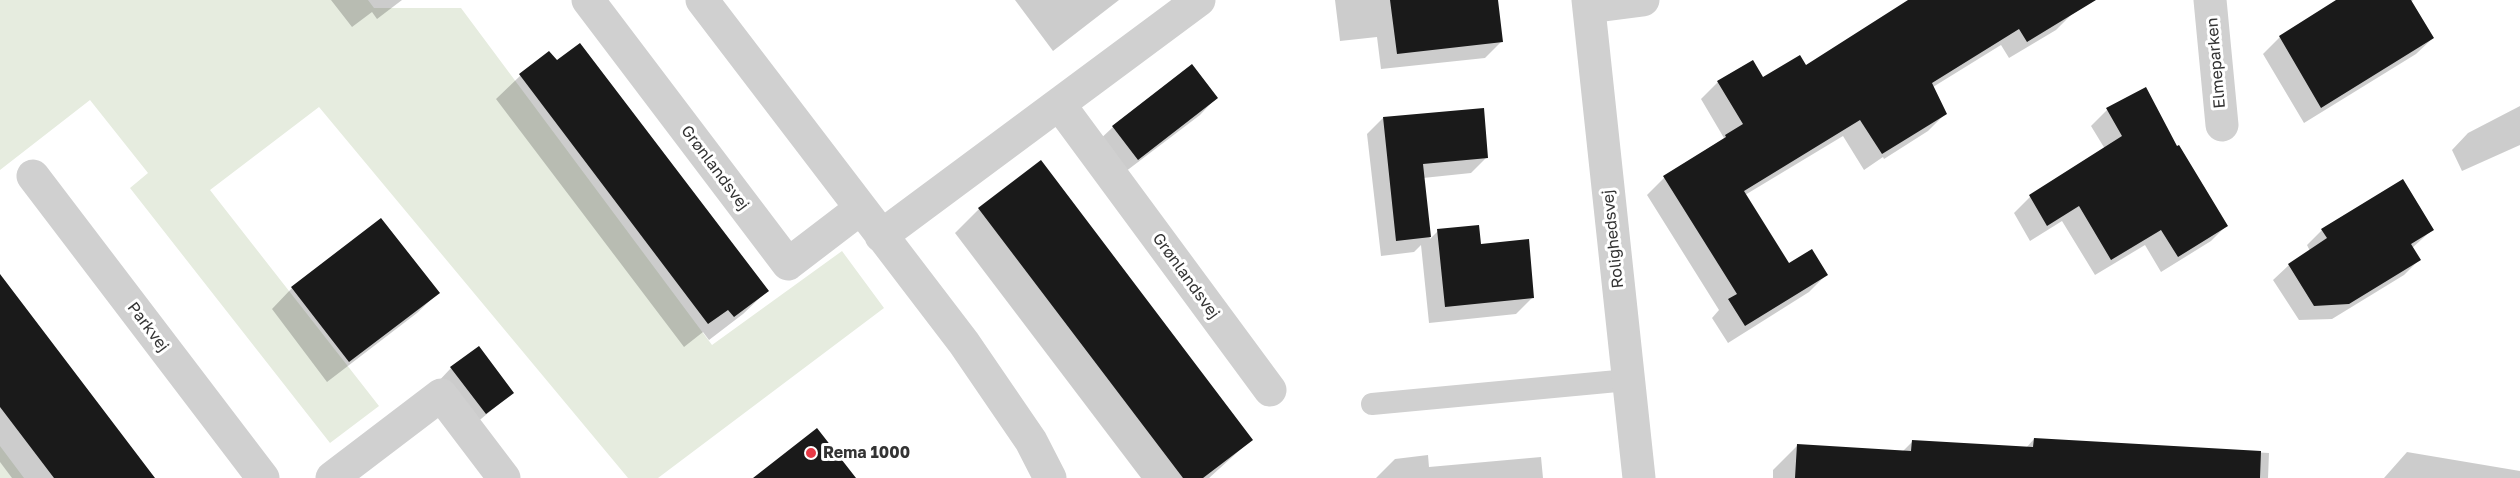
<!DOCTYPE html>
<meta charset="utf-8">
<style>
body{margin:0}
canvas{display:block;background:#fff}
</style>
<canvas width="2520" height="478"></canvas>
<script>
const ctx = document.querySelector('canvas').getContext('2d');
ctx.lineJoin = 'round';
function paint(path, color) { ctx.fillStyle = color; ctx.fill(path, 'evenodd'); }
const poly = rows => new Path2D(rows.map(r => 'M' + r).join(''));
function strokePath(path, color, width, dash) { ctx.strokeStyle = color; ctx.lineWidth = width; ctx.lineCap = dash ? 'butt' : 'round'; ctx.setLineDash(dash || []); ctx.stroke(path); }
function write(font, color, halo, rows, align = 'center') {
  ctx.font = font + ' "Golos Text",sans-serif'; ctx.lineWidth = 6; ctx.setLineDash([]); ctx.textBaseline = 'middle'; ctx.strokeStyle = halo; ctx.fillStyle = color; for (const [text, x, y, turn = 0] of rows) {
    ctx.save(); ctx.translate(x, y); ctx.rotate((+turn || 0) * Math.PI / 180); ctx.textAlign = isNaN(turn) ? turn : align; if (halo) ctx.strokeText(text, 0, 0); ctx.fillText(text, 0, 0); ctx.restore();
  }
}
const green = poly([
 [0,0,368,0,374,8,461,8,712,345,842,251,884,308,658,478,628,478,319,107,210,190,379,406,330,443,130,188,148,173,90,100,0,170],
 [0,446,24,478,0,478]
]);
const shadow = poly([
 [331,0,402,0,377,19,372,12,352,27],
 [1015,0,1119,0,1053,51],
 [1335,0,1496,0,1501,42,1485,58,1381,69,1377,37,1340,41],
 [1911,0,2095,0,2072,14,2056,30,2009,58,2001,45,1933,87,1945,114,1928,131,1884,159,1883,157,1864,170,1843,136,1745,195,1789,265,1826,275,1809,292,1728,343,1712,318,1719,310,1647,195,1664,178,1724,138,1701,99,1718,82,1763,79,1806,67],
 [2339,0,2413,0,2411,2,2433,38,2416,54,2304,123,2263,54,2280,37],
 [549,53,767,291,743,314,709,340,703,332,684,347,496,99,520,76],
 [1192,66,1216,98,1200,115,1121,175,1096,143,1113,127],
 [2520,106,2520,145,2462,171,2452,150,2468,133],
 [2107,110,2176,148,2227,225,2211,241,2161,272,2145,245,2095,275,2062,221,2030,241,2014,213,2030,197,2105,149,2091,126],
 [1383,118,1487,157,1471,173,1423,178,1430,239,1438,231,1479,245,1533,297,1516,314,1429,323,1421,245,1414,252,1381,256,1367,134],
 [979,209,1251,440,1209,478,1141,478,955,233],
 [381,220,438,293,417,313,327,382,272,309,292,288],
 [2322,230,2432,230,2412,248,2419,260,2404,275,2332,319,2299,320,2273,280,2289,265,2310,251,2307,245],
 [0,277,153,478,12,478,0,462],
 [451,368,512,393,469,429,435,385],
 [2034,439,2269,453,2268,478,1773,478,1773,470,1797,446,1902,452,1913,441,2026,448],
 [2407,452,2520,471,2520,478,2384,478],
 [1428,455,1429,467,1541,457,1543,478,1376,478,1395,459]
]);
const building = poly([
 [1390,0,1498,0,1503,42,1397,54],
 [1908,0,2096,0,2027,42,2019,29,1932,83,1947,114,1882,154,1860,120,1744,191,1789,263,1812,249,1828,275,1745,326,1728,299,1737,294,1663,176,1726,137,1725,135,1743,124,1717,81,1753,60,1763,77,1800,55,1806,65],
 [2336,0,2411,0,2434,38,2321,108,2279,36],
 [580,43,769,291,734,317,728,310,708,324,519,74,549,51,557,60],
 [1192,64,1218,98,1138,160,1112,126],
 [2146,87,2177,146,2179,145,2228,226,2178,257,2161,230,2111,260,2079,206,2047,226,2029,195,2122,136,2106,108],
 [1484,108,1488,158,1423,164,1431,237,1396,241,1383,117],
 [1041,160,1253,440,1203,478,1183,478,978,208],
 [2403,179,2434,230,2411,244,2421,260,2349,304,2314,306,2288,264,2327,238,2321,229],
 [381,218,440,293,349,362,291,287],
 [1479,225,1481,244,1529,239,1534,298,1445,307,1437,229],
 [0,274,155,478,54,478,0,407],
 [479,346,514,393,486,414,450,367],
 [817,428,856,478,753,478],
 [2034,438,2261,451,2260,478,1795,478,1797,444,1911,451,1912,440,2033,447]
]);
const service = poly([
 [1372,404,1628,380]
]);
const minor = poly([
 [588,0,788,264,860,209],
 [702,0,964,343,1031,441,1050,478],
 [1588,0,1639,478],
 [2210,0,2222,125],
 [1589,7,1643,0],
 [1059,104,1270,390],
 [33,176,263,478],
 [881,236,1199,0],
 [332,478,441,395,504,478]
]);
const markers = [
 [811,453,6,"#e63946"]
];
const streetNames = [
 ["Elmeparken",2216,63,-95],
 ["Grønlandsvej",715,168,53],
 ["Rolighedsvej",1613,239,-96],
 ["Grønlandsvej",1186,276,54],
 ["Parkvej",148,327,53]
];
const poiNames = [
 ["Rema 1000",823,453]
];
paint(green, '#e6ecdf');
paint(shadow, '#0003');
paint(building, '#1a1a1a');
strokePath(service, '#d0d0d0', 22);
strokePath(minor, '#d0d0d0', 33);
for (const [x, y, r, color] of markers) { const dot = new Path2D(); dot.arc(x, y, r, 0, 2 * Math.PI); ctx.fillStyle = color; ctx.fill(dot); strokePath(dot, '#fff', 2); }
write('16px', '#333', '#fff', streetNames);
write('bold 16px', '#333', '#fff', poiNames, 'left');
</script>
